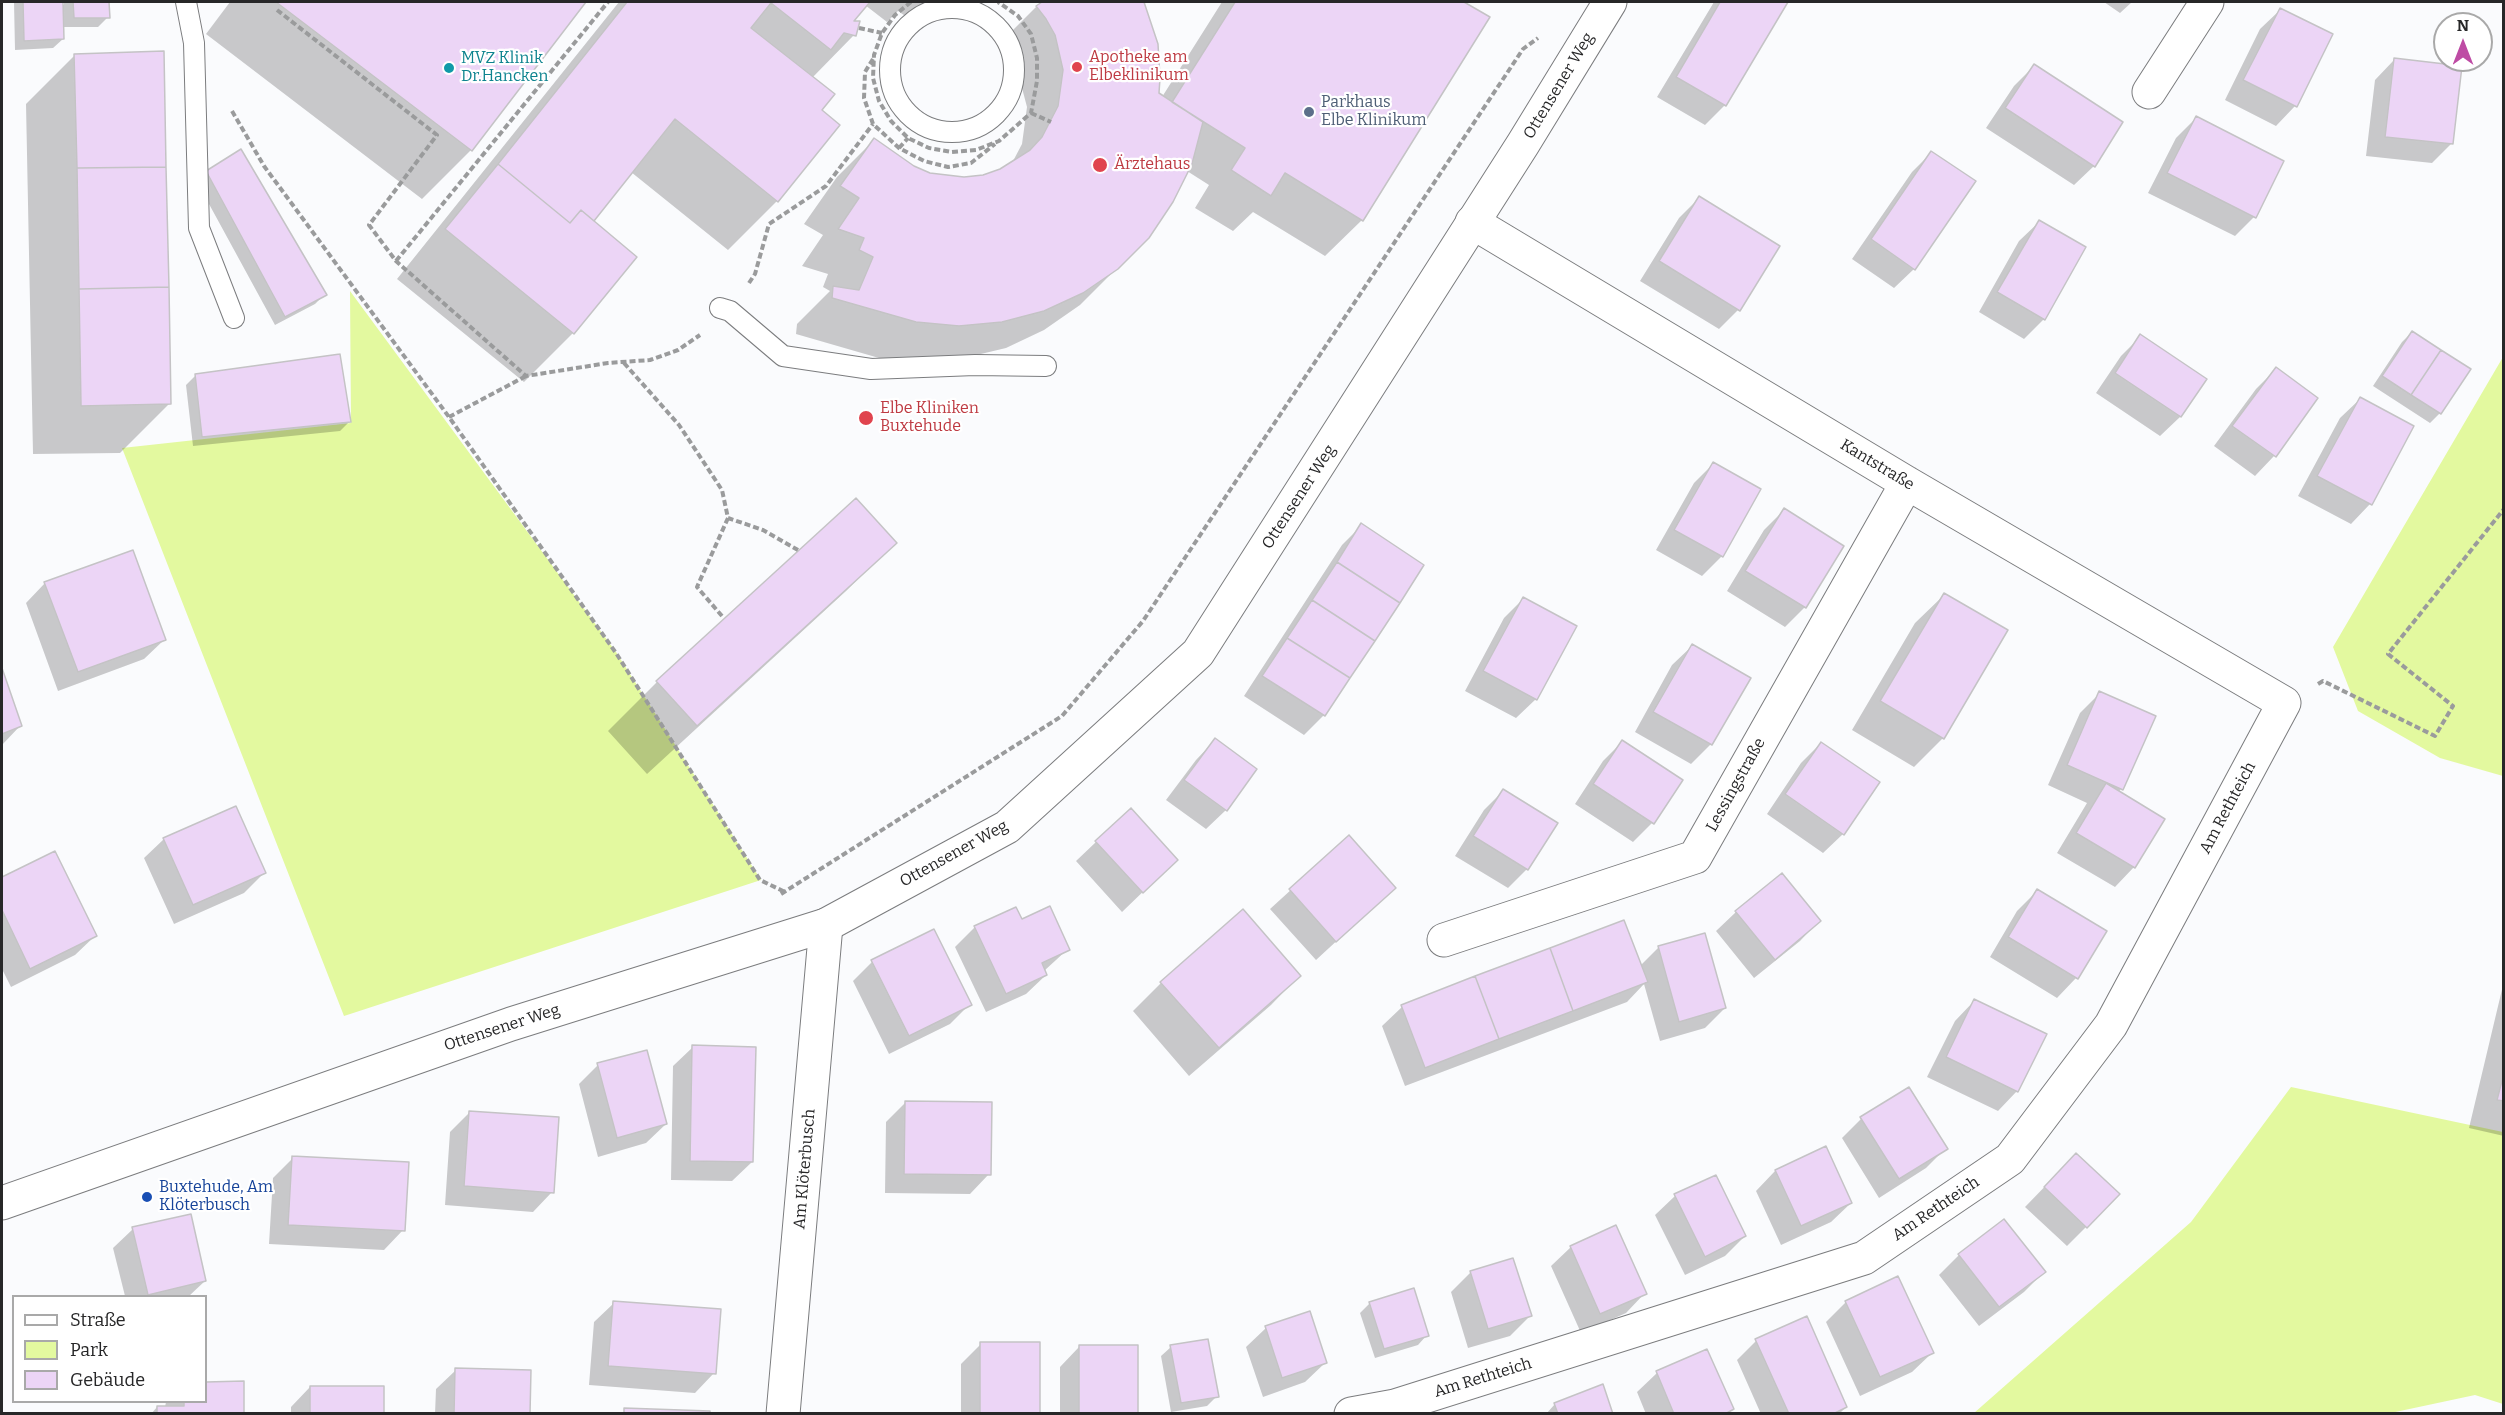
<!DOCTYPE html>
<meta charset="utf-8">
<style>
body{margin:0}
#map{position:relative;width:2505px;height:1415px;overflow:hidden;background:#fafbfd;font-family:Bitter,serif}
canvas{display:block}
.frame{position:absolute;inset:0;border:3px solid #272728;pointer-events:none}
.legend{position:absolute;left:12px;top:1295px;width:195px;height:108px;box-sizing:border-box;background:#fff;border:2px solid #a9a9a9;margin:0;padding:8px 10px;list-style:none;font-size:18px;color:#272728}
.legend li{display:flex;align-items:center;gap:12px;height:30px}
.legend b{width:30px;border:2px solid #a9a9a9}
.north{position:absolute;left:2433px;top:12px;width:60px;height:60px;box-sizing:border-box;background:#fff;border:2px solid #a9a9a9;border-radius:50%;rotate:0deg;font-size:16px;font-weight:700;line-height:24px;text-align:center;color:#272728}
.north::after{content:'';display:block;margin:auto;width:21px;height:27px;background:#be4ba4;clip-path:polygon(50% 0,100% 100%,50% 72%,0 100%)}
</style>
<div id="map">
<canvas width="2505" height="1415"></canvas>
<div class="frame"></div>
<ul class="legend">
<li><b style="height:8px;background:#fff"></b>Straße</li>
<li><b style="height:16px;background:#e3f99f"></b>Park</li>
<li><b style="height:16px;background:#ecd5f6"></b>Gebäude</li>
</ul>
<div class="north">N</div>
</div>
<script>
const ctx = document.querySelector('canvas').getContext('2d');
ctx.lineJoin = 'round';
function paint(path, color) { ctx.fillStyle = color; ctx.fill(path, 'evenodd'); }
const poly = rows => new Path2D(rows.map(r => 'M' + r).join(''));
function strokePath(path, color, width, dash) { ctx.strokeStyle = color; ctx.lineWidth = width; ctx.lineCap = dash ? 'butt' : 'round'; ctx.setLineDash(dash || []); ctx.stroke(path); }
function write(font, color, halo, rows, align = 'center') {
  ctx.font = font + ' Bitter,serif'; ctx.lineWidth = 4.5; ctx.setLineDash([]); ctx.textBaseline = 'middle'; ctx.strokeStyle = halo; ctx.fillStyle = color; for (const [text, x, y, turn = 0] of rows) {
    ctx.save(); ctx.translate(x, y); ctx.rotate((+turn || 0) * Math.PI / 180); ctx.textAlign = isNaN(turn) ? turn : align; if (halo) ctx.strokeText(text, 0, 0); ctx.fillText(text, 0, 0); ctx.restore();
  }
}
const green = poly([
 [350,291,616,652,761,880,344,1016,122,448,351,423],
 [2503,357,2503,776,2440,758,2358,711,2333,647],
 [2291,1087,2503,1132,2503,1404,2475,1395,2386,1414,1974,1413,2191,1222]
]);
const shadow = poly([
 [14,2,61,2,62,5,64,5,64,2,108,2,108,17,98,27,62,27,63,39,53,48,15,50],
 [230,2,585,2,471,150,422,199,206,34],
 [619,2,934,2,914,22,898,11,887,22,865,5,850,22,854,35,812,78,820,110,777,201,728,250,631,172,592,222,635,257,573,333,524,382,397,279],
 [1045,2,1143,2,1156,44,1157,94,1162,97,1222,2,1462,2,1488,18,1362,220,1325,256,1253,212,1233,231,1195,208,1209,185,1187,171,1148,237,1080,305,1044,330,1006,348,964,358,921,362,879,358,796,334,797,324,830,291,823,287,828,274,802,266,823,235,804,224,837,177,874,140,913,167,930,174,964,179,983,176,1001,170,1012,163,1022,144,1027,107,1018,73,1000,43,1036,7],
 [1714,2,1787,2,1725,105,1705,125,1657,97],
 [2104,2,2132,2,2120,13],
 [2280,10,2331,35,2295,106,2276,126,2225,100,2260,29],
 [75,55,169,404,120,453,33,454,26,104],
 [2394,60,2451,144,2432,163,2366,156,2375,80],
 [2034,66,2094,166,2074,185,1986,128,2014,86],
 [2196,118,2254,217,2235,236,2148,193,2176,138],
 [1931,153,1914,269,1894,288,1852,259,1912,172],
 [206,172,325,294,315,304,275,325,197,182],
 [1699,198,1738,310,1719,329,1640,281,1679,218],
 [2039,222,2044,319,2024,339,1979,312,2019,241],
 [2412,332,2469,369,2440,413,2430,423,2373,386,2402,342],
 [2141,336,2205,379,2180,417,2160,436,2096,393,2121,356],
 [2276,369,2316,399,2274,456,2255,476,2214,446,2256,389],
 [196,375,349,422,340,431,193,446,186,385],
 [2360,399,2412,426,2370,504,2351,524,2298,496,2340,418],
 [1713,464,1722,556,1702,576,1656,550,1694,483],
 [856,500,895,542,846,591,647,774,608,731,657,682],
 [1784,510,1805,607,1785,627,1727,591,1764,530],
 [1362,525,1422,565,1324,715,1304,735,1244,696,1342,545],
 [45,583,164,640,144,659,58,691,26,603],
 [1944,595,1943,738,1914,767,1852,730,1915,623],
 [1524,598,1536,699,1516,718,1465,691,1504,618],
 [1692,646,1749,679,1711,744,1691,764,1635,732,1672,665],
 [2,673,20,726,2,745],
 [2100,693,2154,717,2119,792,2134,867,2115,887,2057,853,2087,803,2048,785,2080,713],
 [1215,740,1226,810,1206,829,1166,800,1196,760],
 [1622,742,1652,823,1633,842,1575,804,1603,761],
 [1821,743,1843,834,1823,853,1767,814,1801,763],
 [1503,791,1527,869,1508,888,1455,856,1484,810],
 [1349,837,1394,888,1316,960,1270,909],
 [164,839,264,873,244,893,174,924,144,858],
 [1096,842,1176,860,1122,912,1076,861],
 [54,853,95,936,75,955,11,987,2,969,2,879],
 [1782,875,1819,921,1800,941,1754,978,1716,931,1736,912],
 [2037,891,2105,932,2076,978,2057,998,1990,957,2017,911],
 [1021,921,1068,949,1044,971,1046,975,1026,994,986,1012,955,947,975,927],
 [1659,947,1725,1008,1705,1028,1660,1041,1644,984,1627,1002,1405,1086,1382,1026,1402,1007,1640,966],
 [872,962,970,1004,950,1024,889,1054,853,981],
 [1299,976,1271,1005,1189,1076,1133,1011,1161,983],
 [2504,981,2504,1136,2469,1128],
 [1974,1001,2017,1091,1998,1111,1927,1077,1955,1021],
 [693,1047,752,1162,732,1181,671,1180,673,1066],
 [598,1065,666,1124,646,1143,598,1157,579,1084],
 [906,1102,989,1174,970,1194,885,1193,886,1122],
 [470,1112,552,1192,533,1212,445,1205,450,1132],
 [1861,1119,1946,1148,1926,1168,1879,1198,1842,1138],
 [1826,1148,1851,1203,1831,1222,1781,1245,1756,1191,1775,1171],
 [293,1158,403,1230,384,1250,269,1244,273,1178],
 [2056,1175,2086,1227,2067,1246,2025,1207],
 [1675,1196,1745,1236,1725,1256,1685,1275,1655,1215],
 [133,1229,205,1281,189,1296,125,1296,113,1248],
 [1571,1247,1645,1293,1626,1313,1581,1333,1551,1266],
 [1959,1255,2044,1272,2024,1292,1979,1326,1939,1275],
 [1512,1260,1530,1316,1510,1336,1468,1348,1451,1292,1470,1273],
 [1898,1278,1932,1353,1912,1372,1860,1396,1826,1322,1846,1302],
 [614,1303,714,1373,695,1393,589,1385,594,1322],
 [1370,1303,1427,1335,1418,1345,1375,1358,1360,1313],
 [1266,1328,1325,1363,1305,1382,1263,1397,1246,1347],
 [1756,1341,1846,1407,1839,1414,1761,1414,1737,1360],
 [981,1344,1038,1414,961,1414,961,1364],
 [1079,1347,1136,1413,1060,1414,1060,1367],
 [1171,1347,1217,1396,1207,1406,1171,1412,1161,1356],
 [1706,1351,1732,1409,1727,1414,1646,1414,1637,1392,1657,1373],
 [456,1370,528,1414,435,1414,436,1389],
 [206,1383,243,1383,243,1414,151,1414,157,1407,165,1407,166,1402,206,1402],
 [310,1387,383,1414,291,1414,291,1407],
 [1555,1404,1612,1414,1546,1414]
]);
const building = poly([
 [23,2,63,2,64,39,24,41,23,2],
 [73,2,109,2,110,18,74,18,73,2],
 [276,2,586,2,472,151,276,2],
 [627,2,870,2,854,21,860,21,856,36,844,33,831,50,771,3,751,28,835,94,822,110,840,125,778,202,675,119,594,221,581,210,570,223,498,164,627,2],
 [1042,2,1144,2,1158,44,1160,78,1159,93,1203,122,1192,164,1173,202,1149,238,1118,269,1083,293,1044,311,1002,322,959,326,916,322,832,298,833,286,859,290,873,257,859,250,864,238,838,229,859,198,840,186,874,138,914,166,930,173,964,177,983,175,1000,169,1030,150,1042,137,1058,106,1063,70,1055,35,1046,19,1036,6,1042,2],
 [1235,2,1464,2,1490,17,1363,221,1285,173,1271,196,1231,170,1245,148,1172,102,1235,2],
 [1720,2,1788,2,1726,106,1676,77,1720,2],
 [2280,8,2333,34,2297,107,2243,80,2280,8],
 [164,51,166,167,77,168,74,54,164,51],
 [2394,58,2462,66,2453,144,2385,137,2394,58],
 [2034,64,2123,122,2095,167,2005,108,2034,64],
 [2196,116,2284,161,2256,218,2167,173,2196,116],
 [241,149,327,295,285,317,206,171,241,149],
 [1931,151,1976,181,1915,270,1871,239,1931,151],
 [498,164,570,223,581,210,637,257,574,334,445,229,498,164],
 [166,167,169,287,79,289,77,168,166,167],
 [1699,196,1780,246,1740,311,1659,261,1699,196],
 [2039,220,2086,247,2045,320,1997,292,2039,220],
 [169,287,171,404,81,406,79,289,169,287],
 [2412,331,2441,350,2411,395,2382,376,2412,331],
 [2140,334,2207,379,2181,417,2115,373,2140,334],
 [2441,350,2471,369,2441,414,2411,395,2441,350],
 [340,354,351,422,202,437,195,374,340,354],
 [2276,367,2318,398,2276,457,2232,426,2276,367],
 [2360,397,2414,426,2372,505,2317,476,2360,397],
 [1713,462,1761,489,1723,557,1674,530,1713,462],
 [856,498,897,543,697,726,656,681,856,498],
 [1784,508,1844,546,1806,608,1745,571,1784,508],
 [1361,523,1424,565,1400,603,1337,562,1361,523],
 [133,550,166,640,78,672,44,582,133,550],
 [1337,562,1400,603,1375,641,1312,600,1337,562],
 [1944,593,2008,630,1944,739,1880,701,1944,593],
 [1523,597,1577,626,1537,700,1483,671,1523,597],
 [1312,600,1375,641,1350,678,1287,638,1312,600],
 [1287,638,1350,678,1325,716,1262,676,1287,638],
 [1692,644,1751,678,1712,745,1653,712,1692,644],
 [2,668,22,726,2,734,2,668],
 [2099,691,2156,716,2123,790,2067,765,2099,691],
 [1215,738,1257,769,1227,811,1184,780,1215,738],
 [1622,740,1683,780,1654,824,1593,784,1622,740],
 [1821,742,1880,782,1844,835,1785,794,1821,742],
 [2106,783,2165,819,2135,868,2076,833,2106,783],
 [1503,789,1558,823,1528,870,1473,836,1503,789],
 [236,806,266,873,193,905,163,838,236,806],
 [1131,808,1178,860,1143,893,1095,841,1131,808],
 [1349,835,1396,888,1336,942,1289,889,1349,835],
 [55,851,97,936,30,969,2,910,2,877,55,851],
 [1782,873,1821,921,1775,960,1735,911,1782,873],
 [2037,889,2107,931,2078,979,2008,937,2037,889],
 [1050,906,1070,950,1042,963,1047,975,1006,994,974,926,1016,907,1022,919,1050,906],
 [1243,909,1301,976,1219,1048,1160,982,1243,909],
 [1624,920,1648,982,1573,1011,1550,948,1624,920],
 [934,929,972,1005,909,1036,871,960,934,929],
 [1705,933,1726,1008,1679,1022,1658,946,1705,933],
 [1550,948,1573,1011,1499,1039,1475,976,1550,948],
 [1475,976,1499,1039,1425,1068,1401,1005,1475,976],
 [1974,999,2047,1034,2018,1092,1946,1057,1974,999],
 [692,1045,756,1047,753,1162,690,1161,692,1045],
 [647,1050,667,1124,617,1138,597,1063,647,1050],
 [2504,1073,2504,1101,2497,1100,2504,1073],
 [1909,1087,1948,1149,1899,1179,1860,1117,1909,1087],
 [905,1101,992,1102,991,1175,904,1174,905,1101],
 [469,1111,559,1117,554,1193,464,1186,469,1111],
 [1826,1146,1852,1203,1801,1226,1775,1170,1826,1146],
 [2076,1153,2120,1194,2087,1228,2044,1187,2076,1153],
 [292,1156,409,1162,405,1231,288,1225,292,1156],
 [1716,1175,1746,1236,1705,1257,1674,1194,1716,1175],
 [191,1214,206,1281,148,1295,132,1227,191,1214],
 [2004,1219,2046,1272,1999,1307,1958,1254,2004,1219],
 [1616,1225,1647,1294,1600,1314,1570,1246,1616,1225],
 [1513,1258,1532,1316,1488,1329,1470,1271,1513,1258],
 [1898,1276,1934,1353,1880,1377,1845,1301,1898,1276],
 [1414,1288,1429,1336,1384,1349,1369,1302,1414,1288],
 [613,1301,721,1309,716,1374,608,1366,613,1301],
 [1310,1311,1327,1363,1282,1378,1265,1326,1310,1311],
 [1807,1316,1847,1407,1833,1414,1789,1414,1755,1339,1807,1316],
 [1208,1339,1219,1397,1181,1403,1170,1345,1208,1339],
 [980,1342,1040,1342,1040,1414,980,1414,980,1342],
 [1079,1345,1138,1345,1138,1414,1079,1414,1079,1345],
 [1707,1349,1734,1409,1725,1414,1674,1414,1656,1371,1707,1349],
 [455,1368,531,1370,530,1414,454,1414,455,1368],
 [244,1381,244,1414,157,1414,157,1406,184,1406,184,1402,206,1402,206,1382,244,1381],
 [1603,1384,1613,1414,1558,1414,1554,1403,1603,1384],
 [310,1386,384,1386,384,1414,310,1414,310,1386],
 [624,1408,710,1411,710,1414,624,1414,624,1408]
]);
const path = poly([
 [911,2,895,15,882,33,874,55,873,78,879,101,891,121,908,138,929,148,952,152,976,150,999,141,1031,113,1037,81,1037,58,1031,34,1018,16,998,2],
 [277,10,437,135,369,225,396,261,526,376,608,363,650,360,678,350,700,335],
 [859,28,882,33],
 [873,59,865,72,864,98,873,124,899,148,924,161,948,167,971,163,995,144],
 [232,111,264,166,449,417,616,653,760,880,785,892],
 [1031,113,1051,122],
 [899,148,908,138],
 [396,261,608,2],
 [749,283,755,274,769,224,826,186,873,124],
 [624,363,679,425,722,490,728,518,763,530,798,550],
 [449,417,526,376],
 [722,616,697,587,728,518],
 [2318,684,2323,681,2435,736,2453,706,2388,654,2504,509],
 [781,894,1062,716,1143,621,1523,49,1538,38]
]);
const service = poly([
 [186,2,194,43,199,228,234,318],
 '890 70a62 62 0 1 1 124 0a62 62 0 1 1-124 0Z',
 [720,308,730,311,783,356,871,369,975,365,1046,366]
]);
const minor = poly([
 [2149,92,2207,2],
 [1444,940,1695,857,1907,483],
 [783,1414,826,925],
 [1351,1414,1395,1406,1864,1258,2010,1159,2111,1025,2284,703,1907,483,1472,222]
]);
const tertiary = poly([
 [2,1203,511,1024,826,925,1007,827,1198,653,1523,144,1610,2]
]);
const markers = [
 [1077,67,6,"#e0444e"],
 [449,68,6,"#0f9aa8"],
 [1309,112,6,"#5c6f8a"],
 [1100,165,8,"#e0444e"],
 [866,418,8,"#e0444e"],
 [147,1197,6,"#1a4fb4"]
];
const healthNames = [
 ["Apotheke am",1089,58],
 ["Elbeklinikum",1089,76],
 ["Ärztehaus",1114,165],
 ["Elbe Kliniken",880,409],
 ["Buxtehude",880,427]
];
const cultureNames = [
 ["MVZ Klinik",461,59],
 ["Dr.Hancken",461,77]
];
const streetNames = [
 ["Ottensener Weg",1559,86,-59],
 ["Kantstraße",1877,465,31],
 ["Ottensener Weg",1299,497,-57],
 ["Lessingstraße",1736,785,-61],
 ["Am Rethteich",2228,808,-62],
 ["Ottensener Weg",954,854,-29],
 ["Ottensener Weg",502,1028,-18],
 ["Am Klöterbusch",805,1169,-85],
 ["Am Rethteich",1936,1209,-34],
 ["Am Rethteich",1483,1378,-17]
];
const serviceNames = [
 ["Parkhaus",1321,103],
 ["Elbe Klinikum",1321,121]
];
const transitNames = [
 ["Buxtehude, Am",159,1188],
 ["Klöterbusch",159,1206]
];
paint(green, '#e3f99f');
paint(shadow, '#0003');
paint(building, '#ecd5f6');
strokePath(building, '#c4c3c5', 1.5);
strokePath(service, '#7b7c7e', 22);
strokePath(minor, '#7b7c7e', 35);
strokePath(tertiary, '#7b7c7e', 35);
strokePath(path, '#9a9b9c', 4, [6, 3]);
strokePath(service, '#fff', 20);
strokePath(minor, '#fff', 33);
strokePath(tertiary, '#fff', 33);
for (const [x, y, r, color] of markers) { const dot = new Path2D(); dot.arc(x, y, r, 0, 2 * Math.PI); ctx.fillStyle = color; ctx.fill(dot); strokePath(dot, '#fff', 2); }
write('16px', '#be3a42', '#fff', healthNames, 'left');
write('16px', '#0d838f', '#fff', cultureNames, 'left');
write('16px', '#272728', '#fff', streetNames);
write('16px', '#4e5e75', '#fff', serviceNames, 'left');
write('16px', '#164399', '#fff', transitNames, 'left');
</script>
